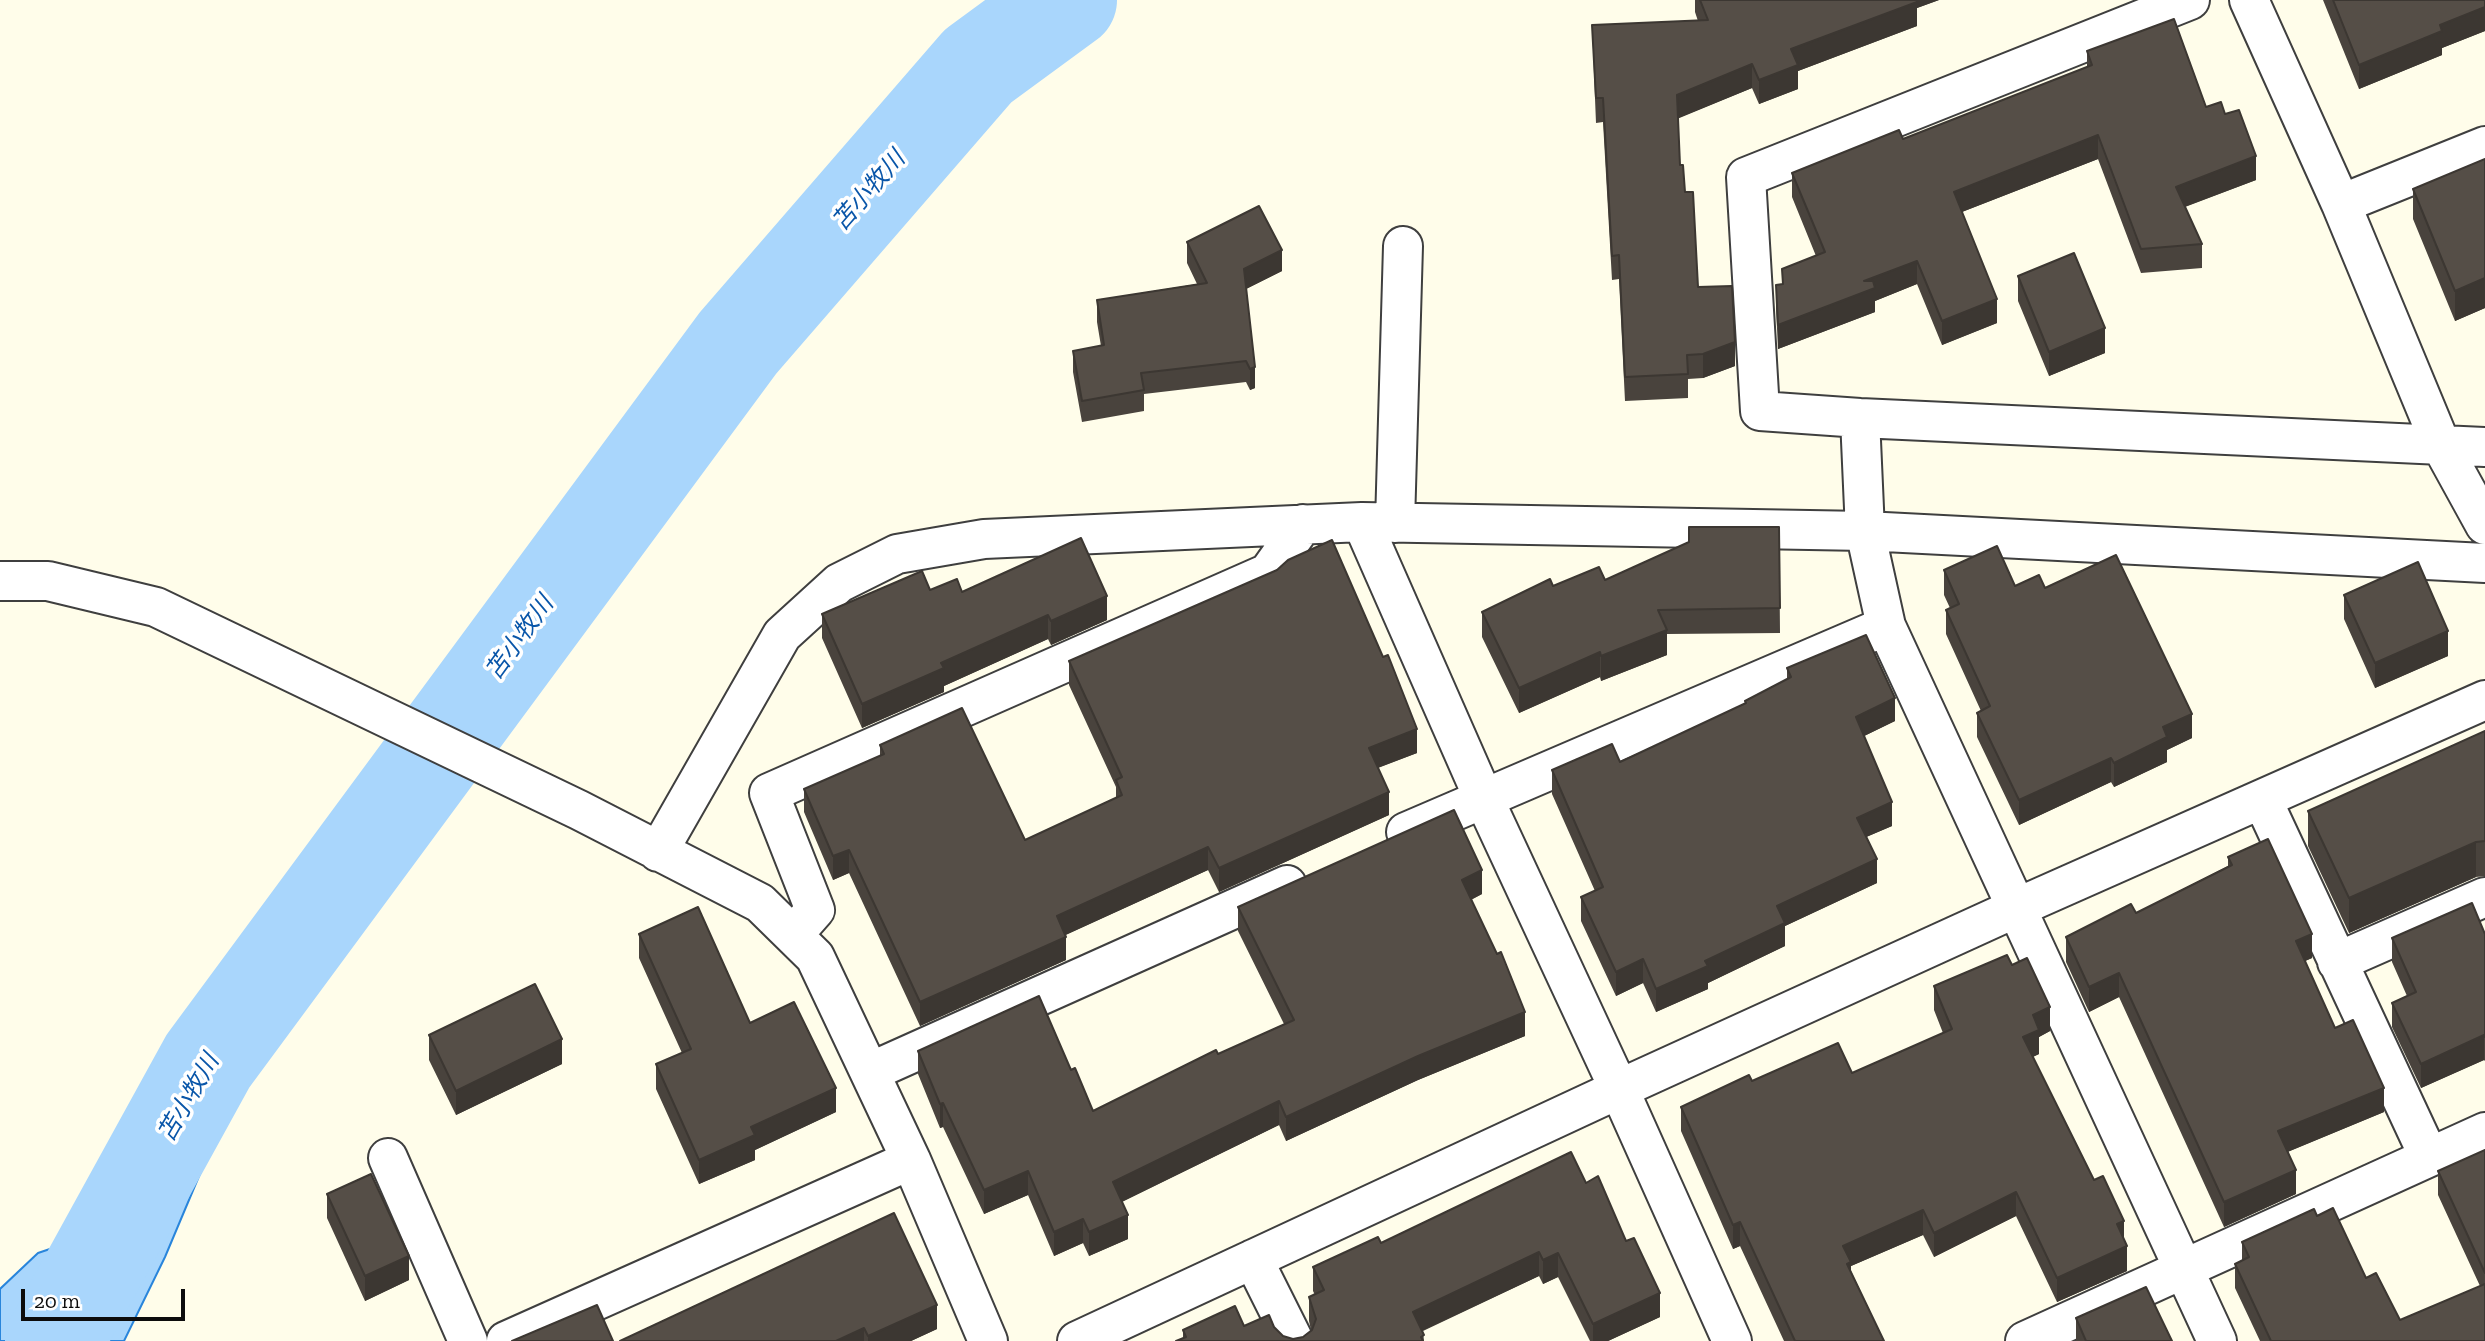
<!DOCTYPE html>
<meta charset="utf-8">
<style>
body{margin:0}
#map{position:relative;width:2485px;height:1341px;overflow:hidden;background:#fffdea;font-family:"Zilla Slab",serif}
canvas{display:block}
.scale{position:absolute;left:21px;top:1289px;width:164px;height:32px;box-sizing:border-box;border:4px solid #0c0c0c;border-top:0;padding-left:9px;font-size:21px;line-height:24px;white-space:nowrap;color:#0c0c0c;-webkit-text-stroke:5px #fff;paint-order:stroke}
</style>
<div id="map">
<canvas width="2485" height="1341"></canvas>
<div class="scale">20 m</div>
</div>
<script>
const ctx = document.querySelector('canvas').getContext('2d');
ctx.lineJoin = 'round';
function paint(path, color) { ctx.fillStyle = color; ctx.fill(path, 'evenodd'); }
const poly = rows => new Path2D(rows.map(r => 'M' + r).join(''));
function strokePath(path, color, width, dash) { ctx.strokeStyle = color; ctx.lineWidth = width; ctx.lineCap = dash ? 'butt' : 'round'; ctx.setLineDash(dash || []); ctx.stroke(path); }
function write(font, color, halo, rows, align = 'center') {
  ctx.font = font + ' "Zilla Slab","Noto Sans JP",serif'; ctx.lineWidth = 7; ctx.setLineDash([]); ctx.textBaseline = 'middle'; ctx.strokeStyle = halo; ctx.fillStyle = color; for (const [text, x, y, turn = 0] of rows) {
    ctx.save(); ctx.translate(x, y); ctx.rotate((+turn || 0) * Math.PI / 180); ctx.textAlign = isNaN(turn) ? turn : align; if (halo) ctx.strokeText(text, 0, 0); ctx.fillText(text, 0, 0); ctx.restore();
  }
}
const water = poly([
 [218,1131,165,1257,124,1341,0,1341,0,1289,38,1253,115,1227,218,1131]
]);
const river = poly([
 [54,1341,208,1061,738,343,978,66,1068,0]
]);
const minor = poly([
 [2190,0,1746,177,1760,411,1860,418,2485,447],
 [2249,0,2341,204,2441,445,2485,525],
 [2341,204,2485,146],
 [1860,418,1865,531,1886,626,2217,1341],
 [1362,522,1483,797,1619,1089,1732,1341],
 [1395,523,1403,246],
 [0,581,48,581,156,607,579,810,760,903,815,957,911,1160,988,1341],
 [2262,799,2429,1157],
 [1406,832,1886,626],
 [658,852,782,635,839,583,897,554,984,539,1362,522,1865,531,2485,563],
 [793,935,815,910,769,793,1268,573,1303,524],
 [2337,962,2485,897],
 [870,1072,1287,885],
 [388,1158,468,1341],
 [1253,1259,1294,1341],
 [506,1341,911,1160],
 [1077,1341,1619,1089,2016,908,2485,700],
 [2025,1341,2485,1132]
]);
const wall = poly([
 [1695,0,1939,0,1917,8,1917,26,1798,71,1798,89,1759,104,1752,88,1678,118,1680,165,1685,192,1698,287,1735,366,1703,378,1688,379,1688,398,1625,401,1619,279,1612,280,1603,122,1596,123,1592,25,1698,21,1695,12],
 [2323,0,2485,0,2485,31,2442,48,2442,55,2359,89],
 [2087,51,2206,107,2225,114,2256,180,2185,207,2202,244,2202,268,2141,273,2098,159,1962,212,1997,323,1942,345,1917,284,1875,301,1875,312,1778,349,1776,308,1776,285,1782,284,1782,269,1816,256,1792,197,1792,173,1903,139,2087,67],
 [2485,159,2485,308,2455,321,2413,219,2413,189],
 [1187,242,1282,271,1246,289,1255,388,1250,390,1246,382,1144,394,1144,411,1082,422,1073,372,1073,351,1101,346,1097,322,1097,300,1197,284,1187,263],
 [2018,276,2105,353,2049,376,2018,301],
 [1779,527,1780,633,1667,634,1667,655,1601,681,1600,677,1519,713,1482,637,1482,612,1553,586,1605,580],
 [1944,570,2015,586,2045,588,2192,738,2167,750,2167,762,2114,787,2111,782,2019,825,1977,737,1977,713,1981,711,1946,634,1946,610,1950,608,1944,595],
 [930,590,962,592,1107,620,1051,645,1048,639,944,686,944,692,862,728,822,638,822,614],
 [2344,595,2448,656,2375,688,2344,619],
 [1069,661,1417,753,1378,768,1389,815,1219,892,1208,870,1065,935,1066,960,920,1026,849,873,833,880,804,812,804,789,880,756,880,745,1025,840,1116,798,1116,787,1069,685],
 [1787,668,1895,721,1864,736,1892,826,1866,837,1877,883,1785,926,1785,946,1708,983,1708,989,1656,1012,1643,983,1616,996,1581,921,1581,897,1595,891,1552,794,1552,770,1620,762,1745,704,1745,701,1787,679],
 [2485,731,2485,876,2476,877,2349,933,2308,846,2308,811],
 [2228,857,2312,958,2305,961,2335,1028,2384,1112,2287,1152,2296,1194,2224,1227,2119,997,2089,1012,2066,962,2066,937,2136,913,2228,866],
 [1482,894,1471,900,1525,1036,1418,1080,1286,1141,1279,1125,1122,1202,1128,1239,1089,1256,1083,1243,1054,1256,1028,1195,984,1214,943,1127,940,1128,918,1074,918,1051,1071,1070,1093,1111,1284,1024,1238,931,1238,907],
 [639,934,750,1023,836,1112,755,1150,755,1160,699,1184,656,1089,656,1064,682,1053,639,958],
 [2485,934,2485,1061,2484,1060,2421,1088,2392,1027,2392,1003,2407,996,2392,962,2392,938],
 [2012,965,2050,1031,2039,1037,2039,1054,2033,1057,2124,1240,2127,1271,2057,1302,2016,1216,1934,1257,1923,1235,1851,1266,1851,1271,1884,1341,1784,1341,1740,1246,1733,1249,1681,1131,1681,1107,1752,1081,1852,1073,1943,1033,1934,1010,1934,986],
 [429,1035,562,1064,456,1115,429,1060],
 [2485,1150,2485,1341,2260,1341,2235,1288,2235,1264,2242,1261,2242,1242,2317,1216,2366,1278,2400,1320,2480,1286,2438,1195,2438,1171],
 [1586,1183,1660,1317,1608,1341,1590,1341,1558,1277,1543,1284,1539,1276,1423,1331,1424,1341,1183,1338,1183,1330,1244,1326,1274,1327,1283,1336,1293,1339,1303,1337,1311,1330,1309,1321,1309,1297,1315,1295,1313,1291,1313,1267,1381,1243],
 [327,1194,409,1280,365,1301,327,1218],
 [894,1213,937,1329,911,1341,620,1341],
 [2076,1318,2172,1341,2076,1341]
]);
const shadedWall = poly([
 [1911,0,1939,0,1917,8,1917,26,1798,71,1798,89,1759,104,1759,80,1791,49],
 [2485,7,2485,31,2442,48,2442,55,2359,89,2359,65,2440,25],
 [1752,64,1752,88,1677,119,1677,95],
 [2098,135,2098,159,1954,215,1954,192],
 [2256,156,2256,180,2176,210,2176,187],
 [1282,250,1282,271,1244,290,1244,269],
 [1917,261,1917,284,1875,301,1875,312,1778,349,1778,325,1864,281],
 [2485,278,2485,308,2455,321,2455,291],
 [1997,299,1997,323,1942,345,1942,321],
 [2105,328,2105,353,2049,376,2049,352],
 [1735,342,1735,366,1703,378,1703,354],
 [1255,367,1255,388,1250,390,1250,369],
 [1107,596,1107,620,1051,645,1051,621],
 [1048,615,1048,639,944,686,944,692,862,728,862,704,941,663],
 [1667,630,1667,655,1601,681,1601,656],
 [2448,631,2448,656,2375,688,2375,663],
 [1600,652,1600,677,1519,713,1519,688],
 [1895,698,1895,721,1856,740,1856,717],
 [2192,714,2192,738,2167,750,2167,762,2114,787,2114,763,2163,727],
 [1417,729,1417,753,1369,771,1369,748],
 [2111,758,2111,782,2019,825,2019,800],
 [1389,792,1389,815,1219,892,1219,868],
 [1892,802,1892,826,1857,841,1857,818],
 [2476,842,2476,877,2349,933,2349,898],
 [1208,847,1208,870,1057,939,1057,916],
 [849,850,849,873,833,880,833,856],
 [1877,859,1877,883,1785,926,1785,946,1708,983,1708,989,1656,1012,1656,989,1705,961,1777,906],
 [1482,870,1482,894,1462,904,1462,880],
 [2312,934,2312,958,2296,965,2296,941],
 [1066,937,1066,960,920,1026,920,1002],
 [1643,959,1643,983,1616,996,1616,972],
 [2119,973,2119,997,2089,1012,2089,987],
 [2050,1007,2050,1031,2039,1037,2039,1054,2023,1061,2023,1037,2033,1015],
 [1525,1012,1525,1036,1418,1080,1286,1141,1286,1117,1418,1056],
 [2484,1035,2484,1060,2421,1088,2421,1064],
 [562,1039,562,1064,456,1115,456,1091],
 [836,1088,836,1112,755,1150,755,1160,699,1184,699,1160,751,1127],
 [2384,1088,2384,1112,2278,1156,2278,1131],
 [1279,1101,1279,1125,1113,1206,1113,1182],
 [943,1103,943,1127,940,1128,940,1104],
 [2296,1170,2296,1194,2224,1227,2224,1202],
 [1028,1171,1028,1195,984,1214,984,1190],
 [2016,1192,2016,1216,1934,1257,1934,1233],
 [1923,1210,1923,1235,1851,1266,1851,1286,1843,1246],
 [1128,1215,1128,1239,1089,1256,1089,1232],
 [1083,1219,1083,1243,1054,1256,1054,1232],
 [2124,1221,2124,1245,2117,1224],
 [1740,1222,1740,1246,1733,1249,1733,1225],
 [2127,1246,2127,1271,2057,1302,2057,1278],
 [1539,1252,1539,1276,1413,1335,1413,1312],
 [1558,1253,1558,1277,1543,1284,1543,1260],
 [409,1256,409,1280,365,1301,365,1276],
 [1660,1293,1660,1317,1608,1341,1593,1341,1593,1324],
 [937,1305,937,1329,911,1341,868,1341,868,1336],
 [864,1328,864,1341,836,1341]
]);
const building = poly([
 [1700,0,1917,0,1917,2,1791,49,1798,65,1759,80,1752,64,1677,95,1680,165,1683,165,1685,192,1693,192,1698,287,1732,286,1735,342,1703,354,1687,355,1688,374,1625,377,1619,255,1612,256,1603,98,1596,98,1592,25,1708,20,1700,0],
 [2333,0,2485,0,2485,7,2440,25,2442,31,2359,65,2333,0],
 [2174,19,2206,107,2221,102,2225,114,2239,110,2256,156,2176,187,2202,244,2141,249,2098,135,1954,192,1997,299,1942,321,1917,261,1864,281,1873,281,1875,288,1778,325,1776,285,1783,284,1782,269,1825,252,1792,173,1899,130,1903,139,2092,65,2087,51,2174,19],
 [2485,159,2485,278,2455,291,2413,189,2485,159],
 [1259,206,1282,250,1244,269,1255,367,1250,369,1246,361,1141,373,1144,390,1082,401,1073,351,1104,345,1097,300,1207,283,1187,242,1259,206],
 [2074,253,2105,328,2049,352,2018,276,2074,253],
 [1689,527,1779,527,1780,608,1658,610,1667,630,1601,656,1600,652,1519,688,1482,612,1550,579,1553,586,1599,567,1605,580,1689,542,1689,527],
 [1081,538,1107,596,1051,621,1048,615,941,663,944,668,862,704,822,614,922,571,930,590,957,579,962,592,1081,538],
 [1332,540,1383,657,1388,655,1417,729,1369,748,1389,792,1219,868,1208,847,1057,916,1066,937,920,1002,849,850,833,856,804,789,884,754,880,745,962,708,1025,840,1122,795,1116,780,1122,777,1069,661,1277,570,1288,560,1332,540],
 [1997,546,2015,586,2039,575,2045,588,2116,555,2192,714,2163,727,2167,737,2114,763,2111,758,2019,800,1977,713,1990,706,1946,610,1959,604,1944,570,1997,546],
 [2418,562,2448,631,2375,663,2344,595,2418,562],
 [1866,635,1895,698,1856,717,1892,802,1857,818,1877,859,1777,906,1785,923,1705,961,1708,966,1656,989,1643,959,1616,972,1581,897,1603,887,1552,770,1612,744,1620,762,1746,703,1745,701,1791,677,1787,668,1866,635],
 [2485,731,2485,841,2476,842,2349,898,2308,811,2485,731],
 [1454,810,1482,870,1462,880,1497,954,1501,952,1525,1012,1418,1056,1286,1117,1279,1101,1113,1182,1128,1215,1089,1232,1083,1219,1054,1232,1028,1171,984,1190,943,1103,940,1104,918,1051,1039,996,1071,1070,1075,1068,1093,1111,1216,1050,1218,1054,1294,1020,1238,907,1454,810],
 [2268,839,2312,934,2296,941,2335,1028,2353,1020,2384,1088,2278,1131,2296,1170,2224,1202,2119,973,2089,987,2066,937,2131,904,2136,913,2232,865,2228,857,2268,839],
 [2472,903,2485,934,2485,1037,2484,1035,2421,1064,2392,1003,2416,992,2392,938,2472,903],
 [698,907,750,1023,794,1002,836,1088,751,1127,755,1135,699,1160,656,1064,691,1049,639,934,698,907],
 [2007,955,2012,965,2027,958,2050,1007,2033,1015,2039,1030,2023,1037,2094,1180,2103,1176,2124,1221,2117,1224,2127,1246,2057,1278,2016,1192,1934,1233,1923,1210,1843,1246,1851,1262,1847,1264,1884,1341,1795,1341,1740,1222,1733,1225,1681,1107,1749,1075,1752,1081,1838,1043,1852,1073,1952,1029,1934,986,2007,955],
 [535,984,562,1039,456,1091,429,1035,535,984],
 [2485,1150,2485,1273,2438,1171,2485,1150],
 [1571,1152,1586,1183,1598,1176,1626,1241,1634,1238,1660,1293,1593,1324,1558,1253,1543,1260,1539,1252,1413,1312,1424,1335,1421,1337,1423,1341,1176,1341,1186,1337,1183,1330,1235,1306,1244,1326,1269,1315,1274,1327,1283,1336,1293,1339,1303,1337,1312,1330,1316,1319,1309,1297,1324,1290,1313,1267,1378,1237,1381,1243,1571,1152],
 [371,1174,409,1256,365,1276,327,1194,371,1174],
 [2333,1208,2366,1278,2376,1273,2400,1320,2485,1284,2485,1341,2271,1341,2235,1264,2249,1257,2242,1242,2314,1209,2317,1216,2333,1208],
 [894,1213,937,1305,868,1336,864,1328,836,1341,620,1341,894,1213],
 [2146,1287,2172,1341,2086,1341,2076,1318,2146,1287],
 [597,1305,613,1341,512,1341,597,1305]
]);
const waterNames = [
 ["苫小牧川",869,191,-49],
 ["苫小牧川",520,638,-54],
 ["苫小牧川",189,1098,-60]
];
paint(water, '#a9d6fc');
strokePath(water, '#2985db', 2);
strokePath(river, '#a9d6fc', 98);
strokePath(minor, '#3f3f3f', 42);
strokePath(minor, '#fff', 38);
paint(wall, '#49433d');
paint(shadedWall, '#3c3732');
paint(building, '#554e47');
strokePath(building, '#3c3732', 2);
write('italic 24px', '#0956a9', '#fff', waterNames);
</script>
